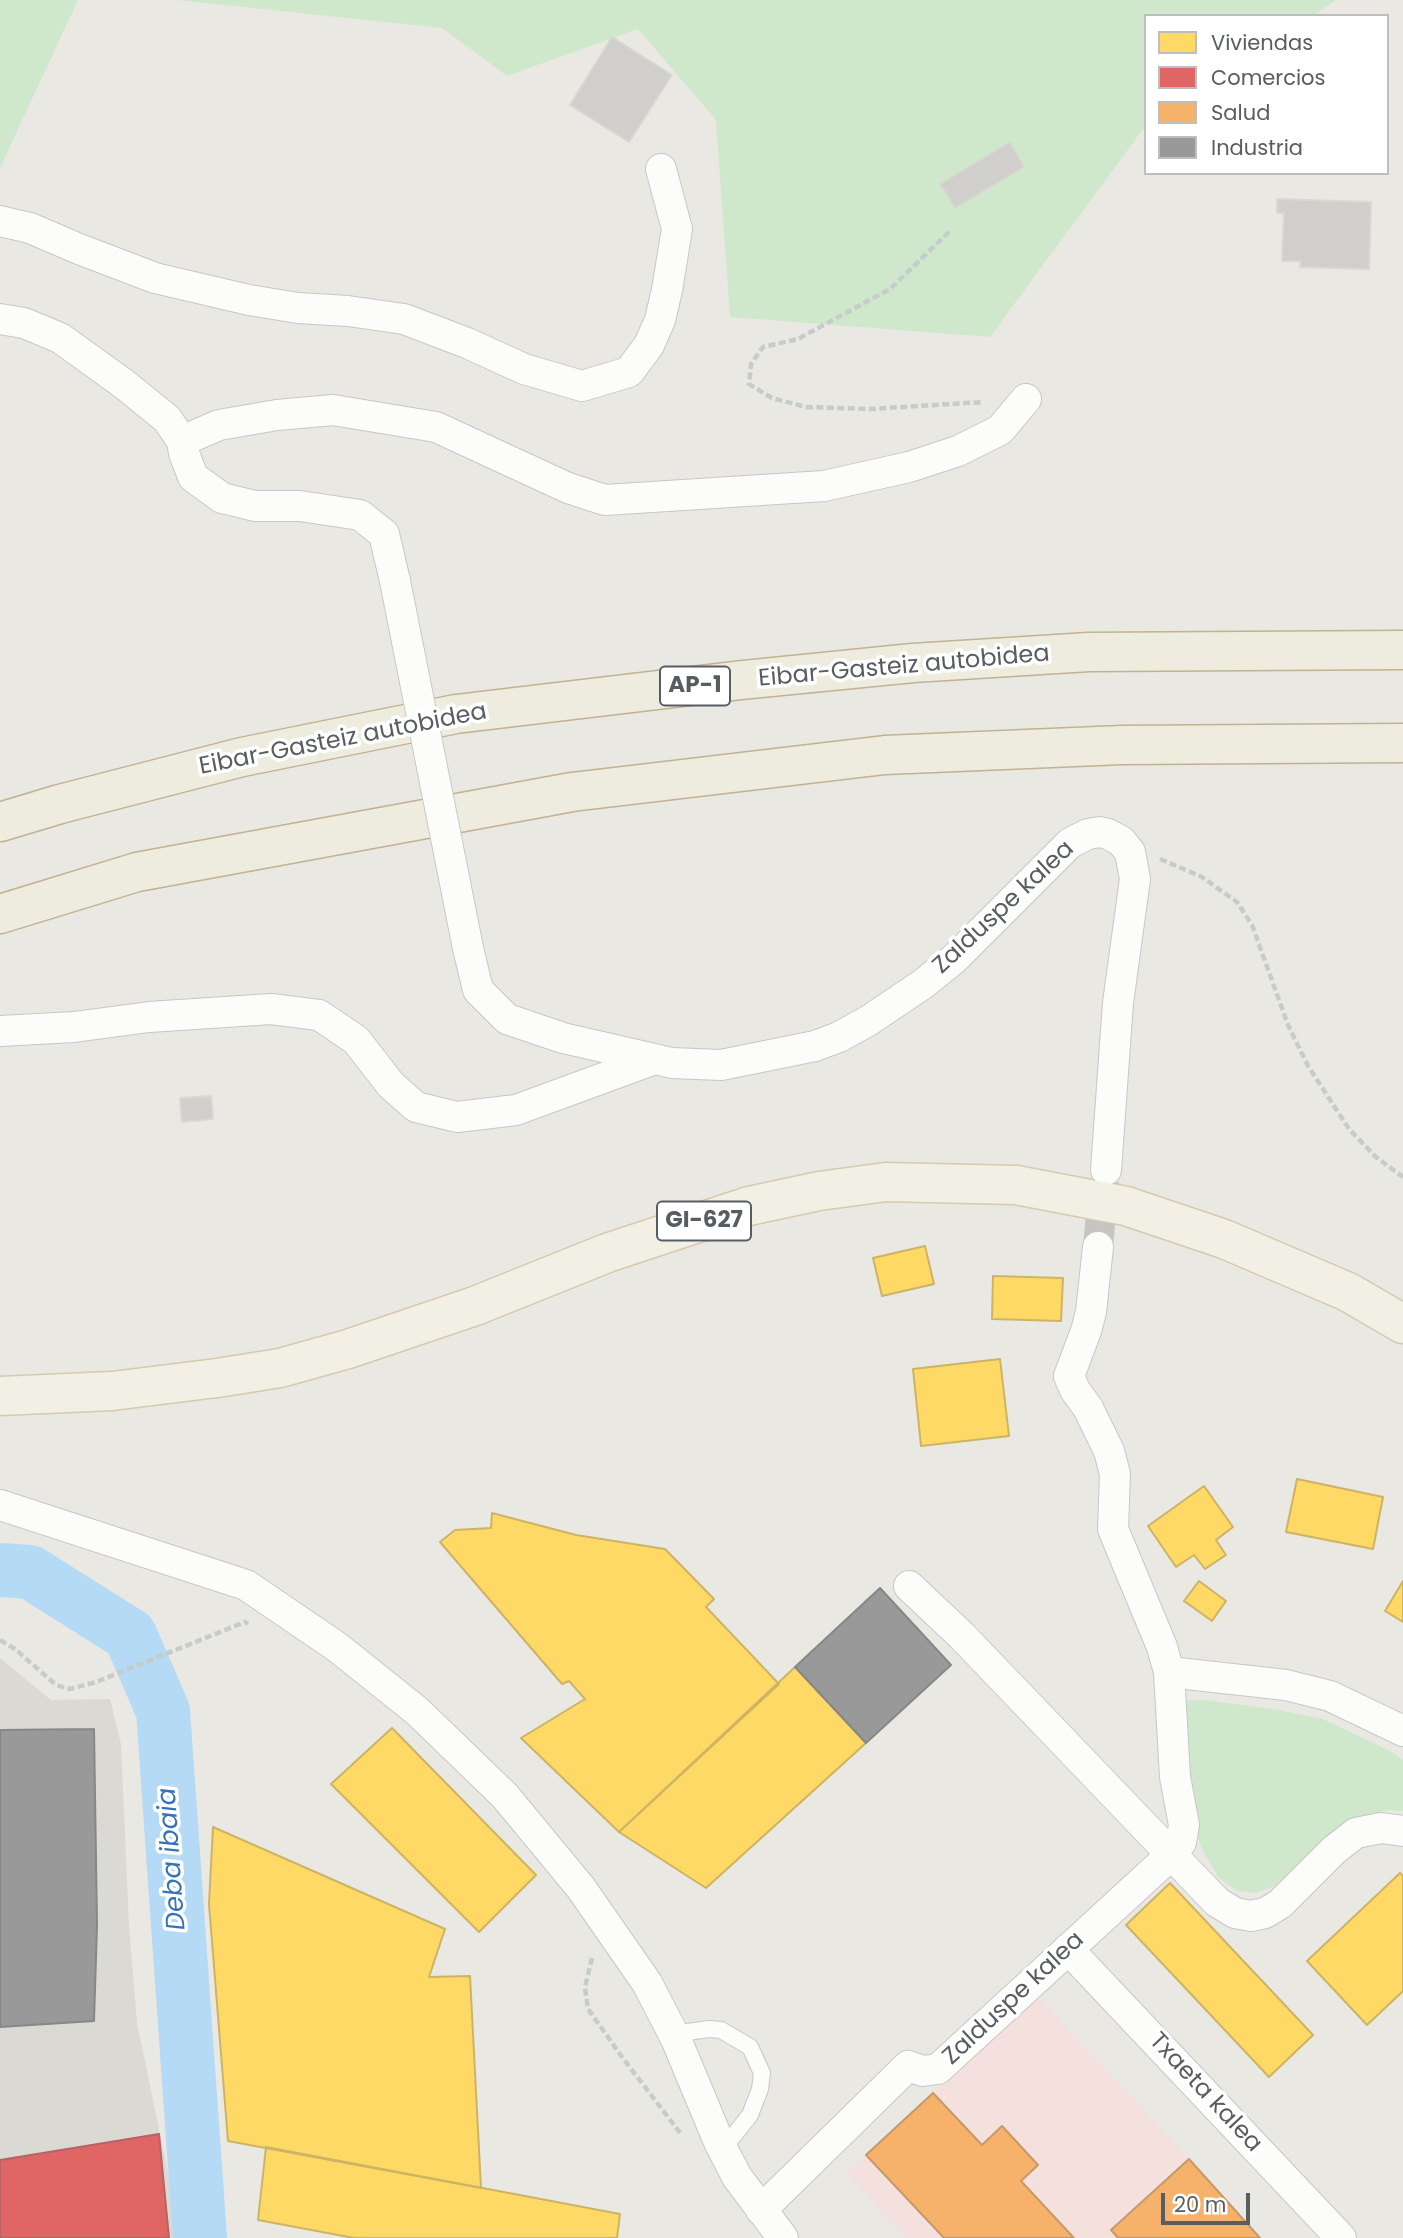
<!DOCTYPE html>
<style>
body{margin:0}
#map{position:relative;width:1403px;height:2238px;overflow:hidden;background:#eae8e2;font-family:Poppins,sans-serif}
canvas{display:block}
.legend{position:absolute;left:1144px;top:14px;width:245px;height:161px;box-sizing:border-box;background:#fff;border:2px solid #bcbec0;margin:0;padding:9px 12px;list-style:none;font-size:21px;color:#585d62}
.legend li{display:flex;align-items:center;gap:14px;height:35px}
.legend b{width:35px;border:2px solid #bcbec0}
.scale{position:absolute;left:1161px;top:2193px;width:89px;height:32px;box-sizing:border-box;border:4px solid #585d62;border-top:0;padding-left:9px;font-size:21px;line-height:24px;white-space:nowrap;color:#585d62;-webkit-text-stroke:5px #fff;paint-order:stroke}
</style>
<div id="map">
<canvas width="1403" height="2238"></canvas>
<ul class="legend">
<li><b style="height:19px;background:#ffd966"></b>Viviendas</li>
<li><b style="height:19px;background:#e06666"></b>Comercios</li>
<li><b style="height:19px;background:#f6b26b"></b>Salud</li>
<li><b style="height:19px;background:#999"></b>Industria</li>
</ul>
<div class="scale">20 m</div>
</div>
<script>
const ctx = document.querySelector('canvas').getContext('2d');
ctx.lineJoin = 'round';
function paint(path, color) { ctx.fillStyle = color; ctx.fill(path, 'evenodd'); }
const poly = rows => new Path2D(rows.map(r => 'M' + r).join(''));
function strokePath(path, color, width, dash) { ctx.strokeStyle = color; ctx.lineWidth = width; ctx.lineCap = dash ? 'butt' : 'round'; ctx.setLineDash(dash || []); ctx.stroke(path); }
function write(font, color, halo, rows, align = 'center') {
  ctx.font = font + ' Poppins,sans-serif'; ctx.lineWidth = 7; ctx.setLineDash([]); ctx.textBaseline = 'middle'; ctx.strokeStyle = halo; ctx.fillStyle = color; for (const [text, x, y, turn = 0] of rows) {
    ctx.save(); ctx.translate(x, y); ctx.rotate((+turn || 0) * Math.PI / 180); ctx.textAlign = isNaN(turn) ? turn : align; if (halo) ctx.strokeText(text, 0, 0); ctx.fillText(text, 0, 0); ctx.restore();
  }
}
const industrial = poly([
 [0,1658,51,1700,110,1699,121,1744,129,1925,137,2023,177,2216,178,2238,0,2238]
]);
const medical = poly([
 [1038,1996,1189,2159,1260,2238,907,2238,846,2174]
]);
const green = poly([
 [0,0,78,0,0,168],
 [177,0,1336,0,1313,16,1146,16,1146,125,990,337,730,317,716,120,638,29,507,76,442,28],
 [1205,1700,1278,1710,1323,1719,1392,1752,1403,1760,1403,1811,1387,1810,1353,1820,1316,1847,1275,1886,1254,1893,1236,1890,1218,1877,1201,1847,1191,1816,1181,1701]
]);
const homes = poly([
 [925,1246,934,1284,882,1296,873,1258,925,1246],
 [993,1276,1063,1278,1061,1321,992,1319,993,1276],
 [1000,1359,1009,1436,921,1446,913,1369,1000,1359],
 [1297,1479,1383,1497,1373,1549,1286,1532,1297,1479],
 [1204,1486,1233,1527,1216,1540,1226,1555,1205,1569,1194,1555,1176,1567,1148,1526,1204,1486],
 [492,1513,576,1535,665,1549,714,1599,706,1607,779,1684,619,1832,521,1738,585,1699,569,1681,562,1684,440,1542,455,1530,491,1528,492,1513],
 [1199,1581,1226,1601,1212,1621,1184,1601,1199,1581],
 [1403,1581,1403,1622,1385,1611,1403,1581],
 [795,1667,866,1743,706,1888,619,1832,795,1667],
 [392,1728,536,1875,479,1932,331,1784,392,1728],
 [213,1827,445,1929,429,1977,470,1976,481,2188,228,2141,209,1904,213,1827],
 [1400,1873,1403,1876,1403,1991,1367,2025,1307,1961,1400,1873],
 [1170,1883,1313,2035,1269,2077,1126,1925,1170,1883],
 [266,2147,620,2214,617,2238,354,2238,258,2220,266,2147]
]);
const shops = poly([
 [159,2134,169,2238,0,2238,0,2160,159,2134]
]);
const health = poly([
 [933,2093,982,2145,1002,2126,1038,2165,1021,2181,1074,2238,944,2238,866,2155,933,2093],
 [1189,2159,1260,2238,1118,2238,1111,2230,1189,2159]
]);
const industry = poly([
 [880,1588,951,1665,866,1743,795,1667,880,1588],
 [94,1729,97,1925,94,2021,0,2027,0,1730,94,1729]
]);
const river = poly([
 [0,1570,30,1572,130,1635,163,1711,200,2238]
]);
const building = poly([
 [612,37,672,75,629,142,570,105,612,37],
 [1010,142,1024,167,955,208,940,184,1010,142],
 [1277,199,1371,202,1369,269,1300,267,1301,261,1282,261,1284,213,1277,213,1277,199],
 [211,1096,213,1119,182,1122,180,1098,211,1096]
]);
const streetTunnel = poly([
 [1098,1247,1104,1181]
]);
const path = poly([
 [949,232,890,289,798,339,763,347,751,364,749,384,772,398,806,407,870,409,984,402],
 [1160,859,1202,877,1237,902,1252,925,1288,1025,1308,1066,1349,1129,1376,1157,1403,1177],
 [0,1640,15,1649,56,1685,70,1689,96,1682,245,1622,248,1624],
 [592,1958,585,1987,588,2009,622,2057,681,2134]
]);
const lane = poly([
 [673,2034,709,2029,721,2030,750,2047,762,2073,760,2089,750,2115,723,2149]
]);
const street = poly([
 [0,221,30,228,79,249,155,278,249,300,298,308,348,311,404,319,467,343,524,369,582,386,629,372,649,345,660,320,667,290,677,229,661,169],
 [0,319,24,323,60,338,124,384,167,419,182,441,184,453,193,477,222,498,255,506,300,506,360,515,384,534,395,581],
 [182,441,219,425,277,415,333,410,436,427,568,488,605,500,824,486,909,467,958,451,1000,430,1026,399],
 [468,948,478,990,507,1019,563,1038,672,1063,721,1065,815,1046,839,1037,868,1021,923,984,954,959,1070,843,1088,834,1100,832,1108,834,1121,841,1130,852,1135,879,1118,1003,1106,1170],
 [0,1031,74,1027,149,1017,271,1009,319,1015,356,1040,391,1085,416,1107,457,1117,516,1110,655,1059],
 [0,1505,246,1585,337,1647,417,1711,505,1796,581,1888,647,1983,676,2039,719,2142,737,2177,783,2238],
 [909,1586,962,1636,1217,1902,1235,1913,1251,1916,1265,1913,1280,1904,1334,1850,1356,1833,1381,1828,1403,1831],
 [1169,1672,1286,1685,1330,1696,1403,1731],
 [1068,1949,1341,2238],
 [761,2210,908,2066,923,2071,938,2069,1172,1854,1181,1842,1184,1825,1175,1777,1169,1672,1162,1647,1113,1529,1115,1474,1109,1451,1088,1408,1075,1390,1069,1376,1086,1331,1091,1312,1098,1247]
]);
const primary = poly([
 [0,1396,112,1391,217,1378,280,1368,348,1349,475,1306,607,1253,749,1206,819,1191,886,1182,1016,1185,1126,1206,1224,1239,1348,1292,1403,1324]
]);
const highway = poly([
 [0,822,60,804,242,757,456,714,742,680,913,663,1089,652,1403,650],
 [0,914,137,872,572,792,885,755,1122,745,1403,743]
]);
const streetBridge = poly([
 [395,581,468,948]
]);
const shields = [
 [695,686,70],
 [704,1221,94]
];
const shieldNames = [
 ["AP-1",695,686],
 ["GI-627",704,1221]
];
const streetNames = [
 ["Eibar-Gasteiz autobidea",904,667,-5],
 ["Eibar-Gasteiz autobidea",343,740,-11],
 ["Zalduspe kalea",1004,908,-43],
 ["Zalduspe kalea",1014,1999,-43],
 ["Txaeta kalea",1205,2093,47]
];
const waterNames = [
 ["Deba ibaia",173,1859,-94]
];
paint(industrial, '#dbd9d3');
paint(medical, '#f4e1dd');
paint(green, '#cfe8cb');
paint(homes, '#ffd966');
strokePath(homes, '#cdb465', 2);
paint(shops, '#e06666');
strokePath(shops, '#b76365', 2);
paint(health, '#f6b26b');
strokePath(health, '#c79868', 2);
paint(industry, '#999');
strokePath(industry, '#868788', 2);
strokePath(river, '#b5daf6', 54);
paint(building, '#d0cfcc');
strokePath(building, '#d9d7d2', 2);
strokePath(streetTunnel, '#c6c5c2', 30, [30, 15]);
strokePath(lane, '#c7c7c7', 18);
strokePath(street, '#c7c7c7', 32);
strokePath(primary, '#d5caae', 41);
strokePath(highway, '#c1b290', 41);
strokePath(path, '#c5ccc9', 4.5, [7, 3.5]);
strokePath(lane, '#fcfcfb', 16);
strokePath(street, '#fcfcfb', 30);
strokePath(primary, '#f2f0e5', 38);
strokePath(highway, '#eeebdf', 38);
strokePath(streetBridge, '#c7c7c7', 32, []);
strokePath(streetBridge, '#fcfcfb', 30);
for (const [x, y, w] of shields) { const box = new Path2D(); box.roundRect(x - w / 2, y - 19.5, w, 39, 5); ctx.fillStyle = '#fff'; ctx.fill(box); strokePath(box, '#585d62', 2); }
write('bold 23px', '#585d62', null, shieldNames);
write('24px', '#585d62', '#fff', streetNames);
write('italic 26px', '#3373b9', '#fff', waterNames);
</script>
